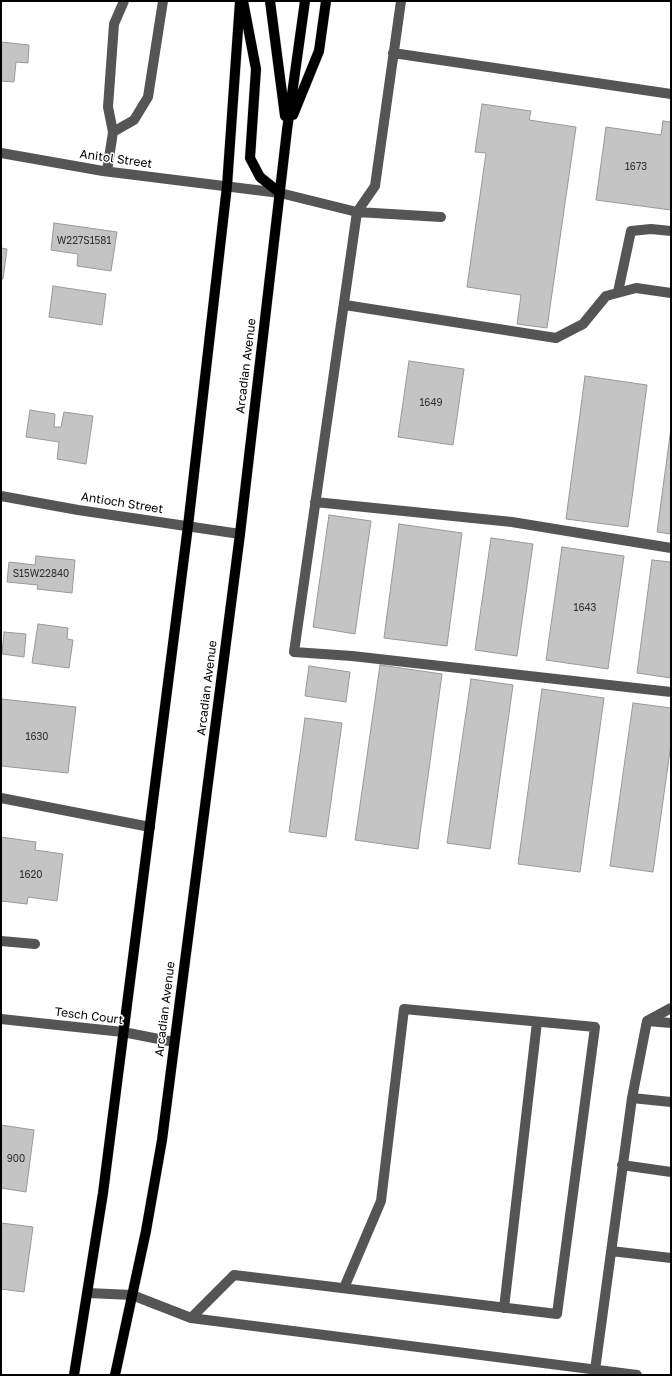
<!DOCTYPE html>
<style>
body{margin:0}
#map{position:relative;width:672px;height:1376px;overflow:hidden;background:#fff;font-family:"Golos Text",sans-serif}
canvas{display:block}
.frame{position:absolute;inset:0;border:2px solid #000;pointer-events:none}
</style>
<div id="map">
<canvas width="672" height="1376"></canvas>
<div class="frame"></div>
</div>
<script>
const ctx = document.querySelector('canvas').getContext('2d');
ctx.lineJoin = 'round';
function paint(path, color) { ctx.fillStyle = color; ctx.fill(path, 'evenodd'); }
const poly = rows => new Path2D(rows.map(r => 'M' + r).join(''));
function strokePath(path, color, width, dash) { ctx.strokeStyle = color; ctx.lineWidth = width; ctx.lineCap = dash ? 'butt' : 'round'; ctx.setLineDash(dash || []); ctx.stroke(path); }
function write(font, color, halo, rows, align = 'center') {
  ctx.font = font + ' "Golos Text",sans-serif'; ctx.lineWidth = 3; ctx.setLineDash([]); ctx.textBaseline = 'middle'; ctx.strokeStyle = halo; ctx.fillStyle = color; for (const [text, x, y, turn = 0] of rows) {
    ctx.save(); ctx.translate(x, y); ctx.rotate((+turn || 0) * Math.PI / 180); ctx.textAlign = isNaN(turn) ? turn : align; if (halo) ctx.strokeText(text, 0, 0); ctx.fillText(text, 0, 0); ctx.restore();
  }
}
const building = poly([
 [1,42,29,45,28,63,16,62,14,82,1,81,1,42],
 [482,104,531,111,529,120,576,127,547,328,517,324,521,295,467,287,486,153,475,152,482,104],
 [663,121,671,122,671,210,596,200,606,127,661,135,663,121],
 [54,223,117,232,111,271,77,266,78,254,51,250,54,223],
 [1,248,7,249,3,279,1,279,1,248],
 [53,286,106,294,102,325,49,317,53,286],
 [409,361,464,369,453,445,398,437,409,361],
 [585,376,647,385,628,527,566,519,585,376],
 [30,410,55,414,54,427,61,427,64,412,93,416,86,464,57,459,59,442,26,437,30,410],
 [671,428,671,534,657,532,671,428],
 [329,515,371,521,355,634,313,627,329,515],
 [399,524,462,533,447,646,384,638,399,524],
 [491,538,533,544,517,656,475,650,491,538],
 [562,547,624,556,608,669,546,660,562,547],
 [36,556,75,560,72,593,37,589,38,585,7,582,9,562,35,565,36,556],
 [652,560,671,562,671,678,637,673,652,560],
 [38,624,68,628,67,639,73,640,69,668,32,663,38,624],
 [4,632,26,634,24,657,2,654,4,632],
 [380,665,442,674,418,849,355,840,380,665],
 [309,666,350,672,346,702,305,696,309,666],
 [471,679,513,685,490,849,447,843,471,679],
 [542,689,604,698,580,872,518,864,542,689],
 [1,699,76,707,68,773,1,766,1,699],
 [633,703,671,708,671,744,653,872,610,866,633,703],
 [305,718,342,723,326,837,289,832,305,718],
 [1,837,36,842,35,850,63,854,57,901,28,897,27,904,1,901,1,837],
 [1,1125,34,1130,26,1192,1,1188,1,1125],
 [1,1223,33,1227,24,1292,1,1289,1,1223]
]);
const minor = poly([
 [401,1,375,186,357,212,294,652,352,656,671,692],
 [393,53,671,94],
 [113,132,134,120,148,97,163,1],
 [1,153,103,171,280,193,357,212,441,217],
 [107,171,113,132,108,107,114,24,124,1],
 [618,292,631,231,651,229,671,231],
 [345,305,556,338,583,324,606,296,636,288,671,293],
 [1,496,78,510,240,534],
 [315,502,512,522,671,548],
 [1,798,150,827],
 [1,941,35,944],
 [1,1019,123,1032,174,1042],
 [647,1021,671,1023],
 [632,1098,671,1102],
 [622,1165,671,1172],
 [611,1251,671,1258],
 [88,1293,132,1295,191,1318,637,1375],
 [504,1308,537,1022],
 [191,1318,234,1275,557,1314,595,1027,404,1009,381,1201,344,1288],
 [595,1370,632,1098,647,1021,671,1008]
]);
const major = poly([
 [243,1,256,69,250,158,260,177,280,193],
 [270,1,285,116],
 [293,115,319,51,326,1],
 [74,1375,103,1193,188,526,227,186,240,1],
 [115,1375,146,1231,162,1140,240,534,287,130,305,1]
]);
const numberNames = [
 ["1673",636,167],
 ["W227S1581",84,241],
 ["1649",431,403],
 ["S15W22840",41,574],
 ["1643",585,608],
 ["1630",37,737],
 ["1620",31,875],
 ["900",16,1159]
];
const streetNames = [
 ["Anitol Street",116,159,8],
 ["Arcadian Avenue",246,366,-83],
 ["Antioch Street",122,503,9],
 ["Arcadian Avenue",207,688,-83],
 ["Arcadian Avenue",165,1009,-83],
 ["Tesch Court",89,1016,7]
];
paint(building, '#c4c4c4');
strokePath(building, '#999', 1);
strokePath(major, '#dbdbdb', 11);
strokePath(minor, '#555', 10);
strokePath(major, '#000', 10);
write('10px', '#313131', null, numberNames);
write('12px', '#000', '#fff', streetNames);
</script>
